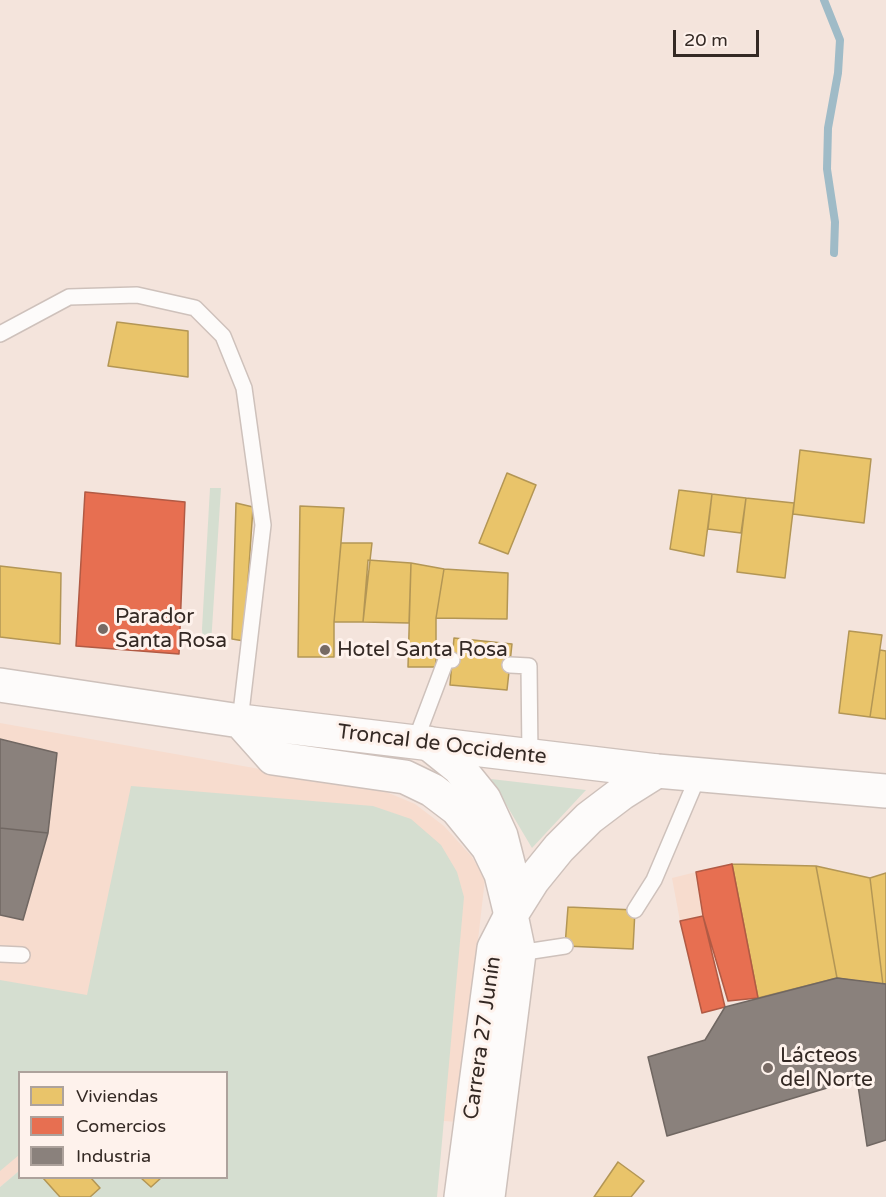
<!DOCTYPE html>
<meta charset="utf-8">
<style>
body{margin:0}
#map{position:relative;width:886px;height:1197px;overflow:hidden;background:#f4e4dc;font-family:"Varela Round",sans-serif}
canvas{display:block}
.legend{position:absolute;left:18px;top:1071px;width:210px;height:108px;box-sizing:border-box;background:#fef2ec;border:2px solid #ada29c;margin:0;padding:8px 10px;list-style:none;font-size:18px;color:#342924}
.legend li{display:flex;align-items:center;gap:12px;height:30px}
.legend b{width:30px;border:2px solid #ada29c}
.scale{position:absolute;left:673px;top:30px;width:86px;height:27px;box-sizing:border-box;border:3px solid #342924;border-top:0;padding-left:8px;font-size:18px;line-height:21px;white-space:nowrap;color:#342924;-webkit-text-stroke:4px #fef2ec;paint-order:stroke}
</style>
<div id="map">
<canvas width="886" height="1197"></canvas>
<ul class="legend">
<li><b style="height:16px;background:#e9c46a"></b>Viviendas</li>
<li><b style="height:16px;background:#e76f51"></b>Comercios</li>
<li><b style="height:16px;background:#8a817c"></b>Industria</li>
</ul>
<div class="scale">20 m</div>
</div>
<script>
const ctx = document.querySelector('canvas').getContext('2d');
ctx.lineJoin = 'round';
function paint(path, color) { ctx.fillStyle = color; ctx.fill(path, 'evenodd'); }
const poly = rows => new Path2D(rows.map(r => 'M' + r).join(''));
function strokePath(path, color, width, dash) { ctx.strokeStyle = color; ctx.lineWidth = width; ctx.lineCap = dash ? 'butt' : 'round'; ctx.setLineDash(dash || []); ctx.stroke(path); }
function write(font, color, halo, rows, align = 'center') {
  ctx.font = font + ' "Varela Round",sans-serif'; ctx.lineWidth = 6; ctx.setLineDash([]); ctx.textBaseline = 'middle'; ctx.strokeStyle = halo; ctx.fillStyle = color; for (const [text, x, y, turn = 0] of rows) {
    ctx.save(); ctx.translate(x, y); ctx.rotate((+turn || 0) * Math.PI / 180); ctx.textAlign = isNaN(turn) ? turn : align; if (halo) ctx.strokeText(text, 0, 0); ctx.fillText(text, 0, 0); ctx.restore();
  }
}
const built = poly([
 [0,723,384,791,415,804,444,826,472,857,485,879,457,1122,228,1104,226,1072,20,1072,19,1171,0,1187],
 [696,872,703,916,680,921,672,878]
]);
const green = poly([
 [210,488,221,488,211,644,203,642,202,629],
 [491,779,586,790,532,848],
 [131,786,373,806,411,819,441,845,457,872,464,897,437,1197,0,1197,0,1187,19,1171,20,1178,226,1178,226,1072,20,1072,19,1155,0,1171,0,980,87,995]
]);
const homes = poly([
 [117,322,188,331,188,377,108,366,117,322],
 [800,450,871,459,864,523,793,514,800,450],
 [507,473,536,485,508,554,479,543,507,473],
 [679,490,712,494,704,556,670,549,679,490],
 [712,494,746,498,741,533,708,529,712,494],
 [746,498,794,503,785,578,737,572,746,498],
 [236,503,253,507,244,641,232,639,236,503],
 [300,506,344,508,334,622,334,657,298,657,300,506],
 [341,543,372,543,363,622,334,622,341,543],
 [368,560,411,563,409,623,363,622,368,560],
 [411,563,444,569,436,618,436,667,408,667,411,563],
 [0,566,61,573,60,644,0,637,0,566],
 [444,569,508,573,507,619,436,618,444,569],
 [849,631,882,635,870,717,839,713,849,631],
 [454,638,512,644,507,690,450,685,454,638],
 [880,650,886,651,886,719,870,717,880,650],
 [732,864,816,866,837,978,758,998,732,864],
 [816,866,870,878,883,985,837,978,816,866],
 [886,873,886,984,883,985,870,878,886,873],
 [568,907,635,910,633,949,565,946,568,907],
 [618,1162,644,1181,631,1197,594,1197,618,1162],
 [43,1178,91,1178,100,1188,90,1197,60,1197,43,1178],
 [141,1178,161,1178,151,1187,141,1178]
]);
const shops = poly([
 [85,492,185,502,179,654,76,646,85,492],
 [732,864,758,998,728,1001,703,916,696,872,732,864],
 [703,916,725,1007,702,1013,680,921,703,916]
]);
const industry = poly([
 [0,739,57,753,48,833,0,828,0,739],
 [0,828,48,833,23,920,0,915,0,828],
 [837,978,886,984,886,1140,867,1146,857,1079,667,1136,648,1057,705,1040,725,1007,837,978]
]);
const stream = poly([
 [824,0,840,40,838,73,828,128,827,169,835,222,834,253]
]);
const service = poly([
 [0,334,69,297,137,295,195,308,223,336,244,388,263,525,240,721],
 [510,665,529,666,530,756],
 [415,742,446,660,452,660],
 [635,910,654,880,699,774],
 [519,953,565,946],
 [0,954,22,955]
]);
const secondary = poly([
 [428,743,459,768,484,799,501,836,511,875,511,915,519,953,488,1197],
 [461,1197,494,948,511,915,533,880,559,848,589,818,622,793,657,771]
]);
const primary = poly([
 [0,685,240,721,657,771,886,791],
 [240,721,273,758,405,777,432,790,457,809,488,847,501,874,511,915]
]);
const markers = [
 [103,629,6,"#776a64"],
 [325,650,6,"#776a64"],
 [768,1068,6,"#776a64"]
];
const poiNames = [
 ["Parador",115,617],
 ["Santa Rosa",115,641],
 ["Hotel Santa Rosa",337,650],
 ["Lácteos",780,1056],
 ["del Norte",780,1080]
];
const streetNames = [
 ["Troncal de Occidente",442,745,7],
 ["Carrera 27 Junín",483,1038,-82]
];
paint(built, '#f7dcce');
paint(green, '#d5ded0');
paint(homes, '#e9c46a');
strokePath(homes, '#b39655', 1.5);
paint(shops, '#e76f51');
strokePath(shops, '#b15a44', 1.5);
paint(industry, '#8a817c');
strokePath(industry, '#706762', 1.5);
strokePath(stream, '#9fbbc7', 8);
strokePath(service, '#cec1bb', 18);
strokePath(secondary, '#cec1bb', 36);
strokePath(primary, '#cec1bb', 36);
strokePath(service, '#fdfbfa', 15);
strokePath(secondary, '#fdfbfa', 33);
strokePath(primary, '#fdfbfa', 33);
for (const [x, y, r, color] of markers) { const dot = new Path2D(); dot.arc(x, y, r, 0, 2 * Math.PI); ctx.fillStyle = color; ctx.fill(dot); strokePath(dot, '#fef2ec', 2); }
write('21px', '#342924', '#fef2ec', poiNames, 'left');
write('21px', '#342924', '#fef2ec', streetNames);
</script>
